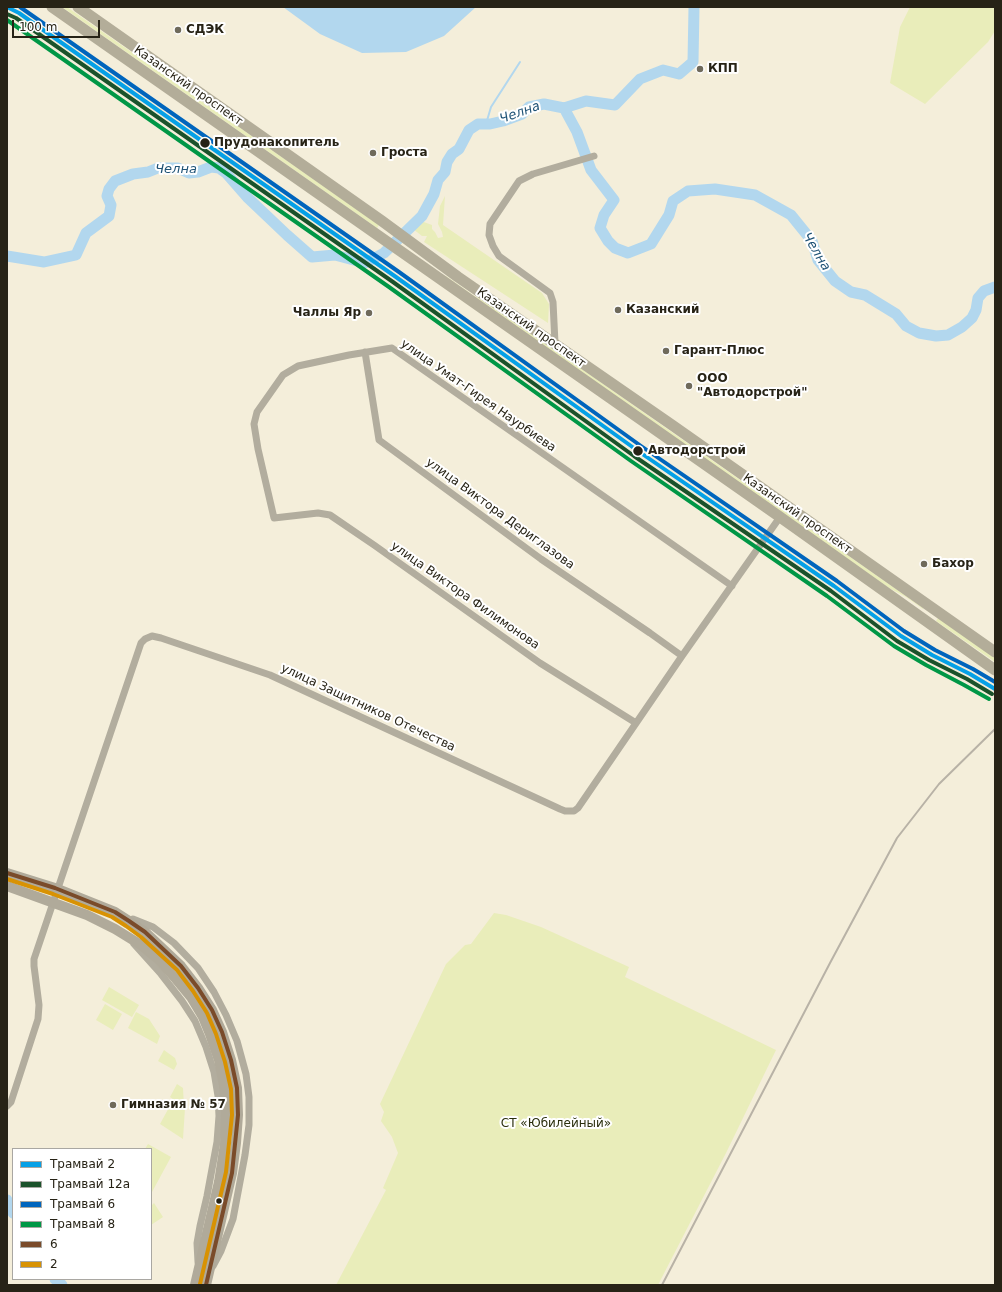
<!DOCTYPE html>
<meta charset="utf-8">
<style>
body{margin:0}
#map{position:relative;width:1002px;height:1292px;overflow:hidden;background:#f4eeda;font-family:"DejaVu Sans",sans-serif}
canvas{display:block}
.frame{position:absolute;inset:0;border:8px solid #272316;pointer-events:none}
.legend{position:absolute;left:12px;top:1148px;width:140px;height:132px;box-sizing:border-box;background:#fff;border:1px solid #a9a7a2;margin:0;padding:5px 7px;list-style:none;font-size:12px;color:#272316}
.legend li{display:flex;align-items:center;gap:8px;height:20px}
.legend b{width:20px;border:1px solid #a9a7a2}
.scale{position:absolute;left:12px;top:20px;width:88px;height:18px;box-sizing:border-box;border:2px solid #272316;border-top:0;padding-left:5px;font-size:12px;line-height:14px;white-space:nowrap;color:#272316;-webkit-text-stroke:3px #fff;paint-order:stroke}
</style>
<div id="map">
<canvas width="1002" height="1292"></canvas>
<div class="frame"></div>
<ul class="legend">
<li><b style="height:5px;background:#06a0e6"></b>Трамвай 2</li>
<li><b style="height:5px;background:#1b522b"></b>Трамвай 12а</li>
<li><b style="height:5px;background:#0065bd"></b>Трамвай 6</li>
<li><b style="height:5px;background:#009746"></b>Трамвай 8</li>
<li><b style="height:5px;background:#7a4b2a"></b>6</li>
<li><b style="height:5px;background:#d89203"></b>2</li>
</ul>
<div class="scale">100 m</div>
</div>
<script>
const ctx = document.querySelector('canvas').getContext('2d');
ctx.lineJoin = 'round';
function paint(path, color) { ctx.fillStyle = color; ctx.fill(path, 'evenodd'); }
const poly = rows => new Path2D(rows.map(r => 'M' + r).join(''));
function strokePath(path, color, width, dash) { ctx.strokeStyle = color; ctx.lineWidth = width; ctx.lineCap = dash ? 'butt' : 'round'; ctx.setLineDash(dash || []); ctx.stroke(path); }
function write(font, color, halo, rows, align = 'center') {
  ctx.font = font + ' "DejaVu Sans",sans-serif'; ctx.lineWidth = 4; ctx.setLineDash([]); ctx.textBaseline = 'middle'; ctx.strokeStyle = halo; ctx.fillStyle = color; for (const [text, x, y, turn = 0] of rows) {
    ctx.save(); ctx.translate(x, y); ctx.rotate((+turn || 0) * Math.PI / 180); ctx.textAlign = isNaN(turn) ? turn : align; if (halo) ctx.strokeText(text, 0, 0); ctx.fillText(text, 0, 0); ctx.restore();
  }
}
const green = poly([
 [62,7,67,7,379,225,377,228],
 [910,7,995,7,995,31,988,42,925,104,890,83,900,27],
 [445,196,443,225,542,293,549,304,548,323,424,242,427,236,422,236,413,229,421,221,432,225,432,229,435,232,438,238,443,237,442,232,438,224,440,206],
 [446,276,473,295,493,307,923,608,923,609,906,597,889,588,445,277],
 [938,618,995,658,995,662,936,621],
 [494,913,506,915,541,927,629,967,625,977,776,1050,726,1153,658,1285,336,1285,386,1190,383,1188,398,1153,392,1137,381,1121,384,1112,380,1104,446,964,465,945,471,944],
 [109,987,139,1005,132,1017,102,1000],
 [105,1004,122,1014,113,1030,96,1020],
 [136,1012,149,1019,160,1036,157,1044,128,1028],
 [164,1050,175,1058,177,1064,174,1070,158,1061],
 [177,1084,183,1088,184,1107,185,1108,183,1139,160,1124,172,1102,184,1107,170,1097],
 [148,1144,171,1157,152,1192,151,1191,151,1149,145,1149],
 [154,1203,163,1217,151,1225,151,1206]
]);
const water = poly([
 [283,7,476,7,444,36,406,52,362,53,320,34]
]);
const stream = poly([
 [486,124,491,107,520,62]
]);
const river = poly([
 [564,108,586,101,615,105,640,79,663,70,679,74,693,62,694,7],
 [7,256,44,262,76,255,86,233,109,216,111,205,107,196,109,189,115,181,133,174,148,172,158,168,178,168,189,173,198,172,211,167,219,168,226,173,247,197,287,235,312,257,335,255,365,263,384,253,422,216,434,194,438,180,445,172,447,162,452,154,459,149,469,130,478,124,490,124,503,121,522,114,529,107,544,104,564,108,577,132,591,170,614,200,604,215,600,228,608,241,615,248,628,253,651,244,669,215,673,201,688,191,715,189,755,195,791,215,812,241,818,260,835,281,851,292,865,295,896,314,906,326,919,333,936,336,948,335,962,327,972,318,976,310,978,298,984,291,995,287],
 [7,1200,13,1213],
 [55,1279,62,1285]
]);
const street = poly([
 [555,343,553,302,550,293,499,256,493,246,489,235,490,224,519,181,533,174,594,156],
 [365,352,379,440,541,559,650,633,682,656],
 [636,723,540,663,374,545,330,515,318,513,274,518,258,449,254,424,257,412,283,375,298,366,349,355,392,348,732,586],
 [133,919,153,927,174,943,198,968,214,992,226,1015,237,1041,246,1074,249,1097,249,1125,245,1155,233,1219,221,1251,213,1266],
 [134,944,161,974,182,1001,195,1021,206,1047,214,1072,218,1096,219,1116,217,1142,207,1196,200,1226,197,1243,198,1262],
 [7,1106,11,1102,38,1019,39,1005,34,966,34,959,141,643,145,639,152,636,161,638,270,675,560,809,565,811,574,811,578,808,682,656,780,517]
]);
const secondary = poly([
 [7,873,55,888,115,912,129,921,145,932,181,966,198,988,212,1010,222,1032,231,1060,237,1088,238,1115,236,1143,232,1173,206,1285],
 [7,886,87,915,115,929,141,945,157,958,176,979,191,997,203,1017,210,1034,219,1060,224,1085,226,1108,225,1144,219,1182,195,1285]
]);
const primary = poly([
 [52,7,780,517,995,670],
 [78,7,382,221,458,277,672,425,995,652]
]);
const rail = poly([
 [662,1285,830,963,897,838,939,784,995,729]
]);
const bus1 = poly([
 [7,873,55,888,115,912,129,921,145,932,181,966,198,988,212,1010,222,1032,231,1060,237,1088,238,1115,232,1173,206,1285]
]);
const bus2 = poly([
 [7,879,53,894,112,917,126,926,141,937,177,970,193,991,207,1013,216,1034,225,1062,231,1089,232,1115,226,1172,200,1284]
]);
const tram1 = poly([
 [7,7,19,13,396,277,638,451,834,586,901,636,932,655,970,674,995,689]
]);
const tram2 = poly([
 [7,14,16,18,393,282,634,456,831,591,897,641,929,660,967,679,992,694]
]);
const tram3 = poly([
 [20,7,399,272,641,446,837,581,904,631,935,650,973,669,995,682]
]);
const tram4 = poly([
 [7,20,389,287,631,461,827,596,894,646,926,665,964,685,989,699]
]);
const markers = [
 [178,30,4,"#6f6a5b"],
 [700,69,4,"#6f6a5b"],
 [205,143,5.5,"#272316"],
 [373,153,4,"#6f6a5b"],
 [618,310,4,"#6f6a5b"],
 [369,313,4,"#6f6a5b"],
 [666,351,4,"#6f6a5b"],
 [689,386,4,"#6f6a5b"],
 [638,451,5.5,"#272316"],
 [924,564,4,"#6f6a5b"],
 [113,1105,4,"#6f6a5b"],
 [219,1201,3.5,"#272316"]
];
const poiNames = [
 ["СДЭК",186,30],
 ["КПП",708,69],
 ["Гроста",381,153],
 ["Казанский",626,310],
 ["Чаллы Яр",361,313,"right"],
 ["Гарант-Плюс",674,351],
 ["ООО",697,379],
 ["\"Автодорстрой\"",697,393],
 ["Бахор",932,564],
 ["Гимназия № 57",121,1105]
];
const streetNames = [
 ["Казанский проспект",188,86,35],
 ["Казанский проспект",531,328,35],
 ["улица Умат-Гирея Наурбиева",478,396,35],
 ["улица Виктора Дериглазова",500,514,36],
 ["Казанский проспект",797,514,35],
 ["улица Виктора Филимонова",465,596,35],
 ["улица Защитников Отечества",368,708,25]
];
const stopNames = [
 ["Прудонакопитель",214,143],
 ["Автодорстрой",648,451]
];
const parkNames = [
 ["СТ «Юбилейный»",556,1124]
];
const waterNames = [
 ["Челна",520,113,-20],
 ["Челна",176,170],
 ["Челна",816,252,59]
];
paint(green, '#e9edba');
paint(water, '#b2d7ee');
strokePath(stream, '#b2d7ee', 2);
strokePath(river, '#b2d7ee', 11);
strokePath(street, '#b2ad9e', 7);
strokePath(secondary, '#b0aa9a', 10);
strokePath(primary, '#b3ad99', 11);
strokePath(rail, '#b8b2a6', 2);
strokePath(bus1, '#7a4b2a', 4);
strokePath(bus2, '#d89203', 4);
strokePath(tram1, '#06a0e6', 4);
strokePath(tram2, '#1b522b', 4);
strokePath(tram3, '#0065bd', 4);
strokePath(tram4, '#009746', 4);
for (const [x, y, r, color] of markers) { const dot = new Path2D(); dot.arc(x, y, r, 0, 2 * Math.PI); ctx.fillStyle = color; ctx.fill(dot); strokePath(dot, '#fff', 1.5); }
write('bold 12px', '#272316', '#fff', poiNames, 'left');
write('12px', '#272316', '#fff', streetNames);
write('bold 12px', '#272316', '#fff', stopNames, 'left');
write('12px', '#2b2f0d', '#fff', parkNames);
write('italic 13px', '#1e5275', '#fff', waterNames);
</script>
